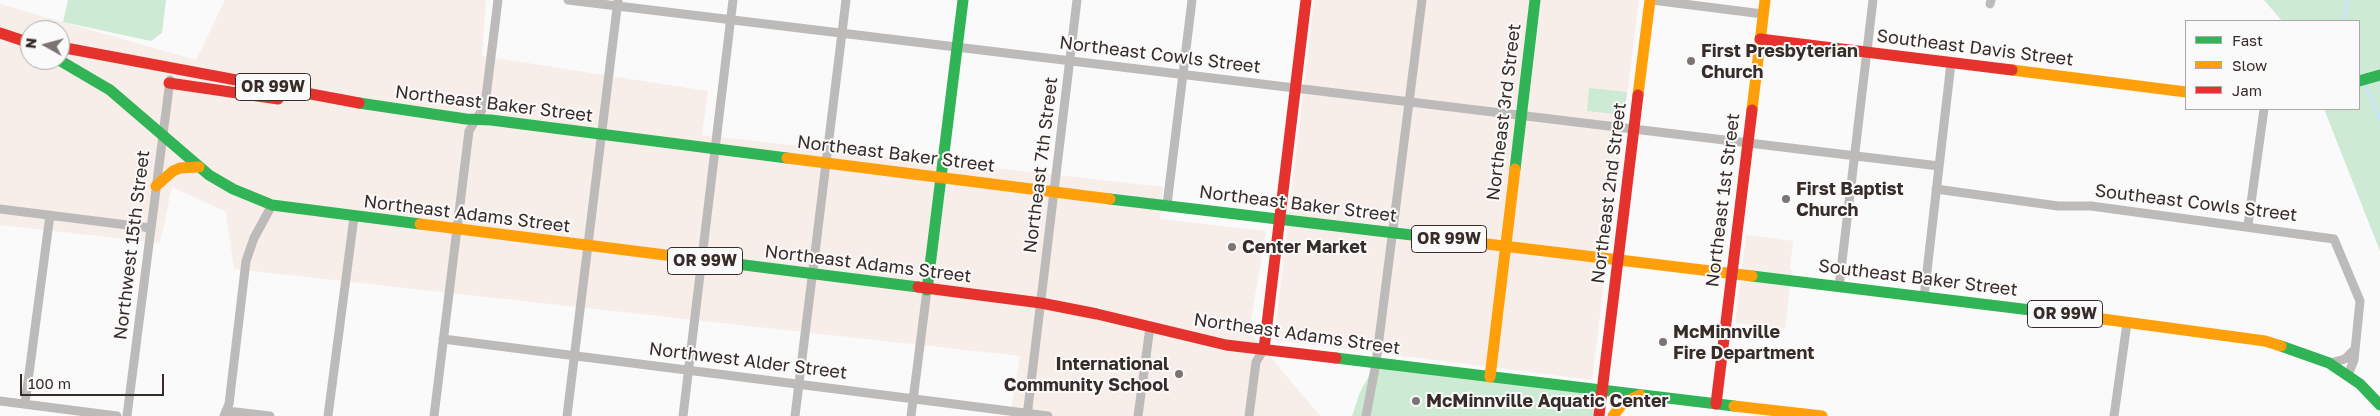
<!DOCTYPE html>
<style>
body{margin:0}
#map{position:relative;width:2380px;height:416px;overflow:hidden;background:#fafafa;font-family:"Golos Text",sans-serif}
canvas{display:block}
.legend{position:absolute;left:2185px;top:20px;width:175px;height:90px;box-sizing:border-box;background:#fafafa;border:1px solid #aca8a6;margin:0;padding:6px 9px;list-style:none;font-size:15px;color:#382c28}
.legend li{display:flex;align-items:center;gap:10px;height:25px}
.legend b{width:25px;border:1px solid #aca8a6}
.north{position:absolute;left:20px;top:20px;width:50px;height:50px;box-sizing:border-box;background:#fafafa;border:1px solid #aca8a6;border-radius:50%;rotate:277deg;font-size:14px;font-weight:700;line-height:20px;text-align:center;color:#382c28}
.north::after{content:'';display:block;margin:auto;width:18px;height:22px;background:#7c7472;clip-path:polygon(50% 0,100% 100%,50% 72%,0 100%)}
.scale{position:absolute;left:20px;top:374px;width:144px;height:22px;box-sizing:border-box;border:2px solid #382c28;border-top:0;padding-left:6px;font-size:15px;line-height:18px;white-space:nowrap;color:#382c28;-webkit-text-stroke:4px #fafafa;paint-order:stroke}
</style>
<div id="map">
<canvas width="2380" height="416"></canvas>
<ul class="legend">
<li><b style="height:6px;background:#30b455"></b>Fast</li>
<li><b style="height:6px;background:#ff9f0a"></b>Slow</li>
<li><b style="height:6px;background:#e5322d"></b>Jam</li>
</ul>
<div class="north">N</div>
<div class="scale">100 m</div>
</div>
<script>
const ctx = document.querySelector('canvas').getContext('2d');
ctx.lineJoin = 'round';
function paint(path, color) { ctx.fillStyle = color; ctx.fill(path, 'evenodd'); }
const poly = rows => new Path2D(rows.map(r => 'M' + r).join(''));
function strokePath(path, color, width, dash) { ctx.strokeStyle = color; ctx.lineWidth = width; ctx.lineCap = dash ? 'butt' : 'round'; ctx.setLineDash(dash || []); ctx.stroke(path); }
function write(font, color, halo, rows, align = 'center') {
  ctx.font = font + ' "Golos Text",sans-serif'; ctx.lineWidth = 4; ctx.setLineDash([]); ctx.textBaseline = 'middle'; ctx.strokeStyle = halo; ctx.fillStyle = color; for (const [text, x, y, turn = 0] of rows) {
    ctx.save(); ctx.translate(x, y); ctx.rotate((+turn || 0) * Math.PI / 180); ctx.textAlign = isNaN(turn) ? turn : align; if (halo) ctx.strokeText(text, 0, 0); ctx.fillText(text, 0, 0); ctx.restore();
  }
}
const built = poly([
 [225,0,486,0,482,56,708,91,702,135,1163,187,1160,219,1266,231,1249,331,1320,416,1010,416,1020,356,234,269,226,212,172,187,160,243,0,225,0,4,196,60],
 [30,30,60,30,60,60,30,60],
 [1314,0,1639,0,1592,380,1274,340],
 [1746,235,1793,241,1790,269,1792,270,1785,329,1735,323]
]);
const green = poly([
 [68,0,166,0,162,33,151,41,63,22],
 [2264,0,2380,0,2380,251,2324,109,2359,109,2359,21,2282,21],
 [1589,88,1627,92,1624,115,1587,111],
 [1376,363,1602,390,1599,416,1352,416,1360,392]
]);
const stream = poly([
 [2343,21,2348,0],
 [2359,68,2360,71],
 [2366,87,2380,119]
]);
const street = poly([
 [568,0,1939,166],
 [1652,0,1763,14],
 [1990,4,1991,0],
 [1936,189,2058,206,2091,206,2334,239,2360,301,2354,360,2348,375],
 [1167,205,1192,0],
 [0,209,151,228],
 [2248,225,2264,109],
 [1839,287,1873,0],
 [1924,297,1951,63],
 [443,339,1048,416],
 [2330,363,2345,359,2353,351],
 [0,401,117,416],
 [25,404,50,215],
 [227,411,270,416],
 [127,416,170,80],
 [224,416,229,404,246,261,254,238,272,205],
 [328,416,354,217],
 [434,416,469,131,485,105,498,0],
 [567,416,618,0],
 [683,416,733,0],
 [795,416,846,0],
 [911,416,927,290],
 [1027,416,1077,0],
 [1138,416,1150,327],
 [1249,416,1256,362,1264,349],
 [1366,416,1376,363,1422,0],
 [2114,416,2127,323]
]);
const fast = poly([
 [59,60,110,90,209,175,233,189,272,205,420,224],
 [2359,81,2380,75],
 [359,103,466,119,491,120,787,158],
 [1515,169,1535,0],
 [1110,199,1437,238],
 [697,259,918,287],
 [1752,276,2088,317],
 [927,290,963,0],
 [2281,346,2329,363,2360,384,2380,405],
 [1336,358,1734,406]
]);
const slow = poly([
 [2012,70,2186,92],
 [1638,95,1650,0],
 [1752,110,1765,0],
 [787,158,1110,199],
 [156,186,173,171,180,168,199,167],
 [420,224,697,259],
 [1437,238,1752,276],
 [2088,317,2265,341,2281,346],
 [1490,377,1515,169],
 [1734,406,1822,416],
 [1613,416,1623,403,1640,395]
]);
const jam = poly([
 [0,33,30,43],
 [1760,39,2012,70],
 [60,47,359,103],
 [169,83,278,99],
 [918,287,1041,303,1097,314,1226,345,1336,358],
 [1264,349,1306,0],
 [1716,404,1752,110],
 [1599,416,1638,95]
]);
const markers = [
 [1691,61,5,"#7c7472"],
 [1786,199,5,"#7c7472"],
 [1232,247,5,"#7c7472"],
 [1663,342,5,"#7c7472"],
 [1179,374,5,"#7c7472"],
 [1416,401,5,"#7c7472"]
];
const shields = [
 [273,87,75],
 [1449,239,75],
 [705,261,75],
 [2065,314,75]
];
const shieldNames = [
 ["OR 99W",273,87],
 ["OR 99W",1449,239],
 ["OR 99W",705,261],
 ["OR 99W",2065,314]
];
const streetNames = [
 ["Southeast Davis Street",1975,48,7],
 ["Northeast Cowls Street",1160,55,7],
 ["Northeast Baker Street",494,104,7],
 ["Northeast 3rd Street",1504,112,-83],
 ["Northeast Baker Street",896,154,7],
 ["Northeast 7th Street",1041,165,-83],
 ["Northeast 2nd Street",1609,193,-83],
 ["Northeast 1st Street",1723,200,-83],
 ["Southeast Cowls Street",2196,203,7],
 ["Northeast Baker Street",1298,204,7],
 ["Northeast Adams Street",467,214,7],
 ["Northwest 15th Street",132,245,-83],
 ["Northeast Adams Street",868,264,7],
 ["Southeast Baker Street",1918,278,7],
 ["Northeast Adams Street",1297,334,8],
 ["Northwest Alder Street",748,361,7]
];
const poiNames = [
 ["First Presbyterian",1701,51],
 ["Church",1701,72],
 ["First Baptist",1796,189],
 ["Church",1796,210],
 ["Center Market",1242,247],
 ["McMinnville",1673,332],
 ["Fire Department",1673,353],
 ["International",1169,364,"right"],
 ["Community School",1169,385,"right"],
 ["McMinnville Aquatic Center",1426,401]
];
paint(built, '#f7eeea');
paint(green, '#cdead5');
strokePath(stream, '#c6e4fc', 3);
strokePath(street, '#bdbbb9', 9);
strokePath(fast, '#30b455', 11);
strokePath(slow, '#ff9f0a', 11);
strokePath(jam, '#e5322d', 11);
for (const [x, y, r, color] of markers) { const dot = new Path2D(); dot.arc(x, y, r, 0, 2 * Math.PI); ctx.fillStyle = color; ctx.fill(dot); strokePath(dot, '#fafafa', 2); }
for (const [x, y, w] of shields) { const box = new Path2D(); box.roundRect(x - w / 2, y - 13.5, w, 27, 4); ctx.fillStyle = '#fafafa'; ctx.fill(box); strokePath(box, '#382c28', 1); }
write('bold 16px', '#382c28', null, shieldNames);
write('18px', '#382c28', '#fafafa', streetNames);
write('bold 18px', '#382c28', '#fafafa', poiNames, 'left');
</script>
